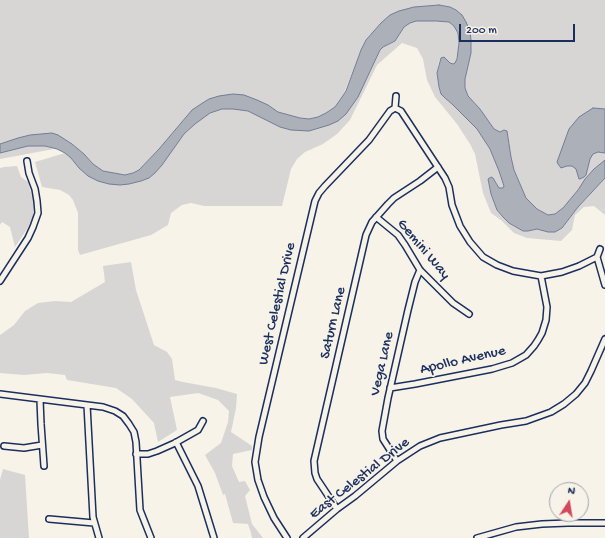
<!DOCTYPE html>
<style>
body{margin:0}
#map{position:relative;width:605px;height:538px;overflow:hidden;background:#f7f3e8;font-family:"Gochi Hand",sans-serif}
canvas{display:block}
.north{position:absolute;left:549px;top:482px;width:40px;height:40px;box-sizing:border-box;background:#f7f3e8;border:1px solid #9fa5b1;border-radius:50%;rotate:12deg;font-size:11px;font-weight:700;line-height:16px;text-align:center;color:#1b2f5e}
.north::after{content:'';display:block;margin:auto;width:14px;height:18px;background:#d1495b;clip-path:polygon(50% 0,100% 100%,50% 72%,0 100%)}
.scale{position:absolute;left:459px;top:24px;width:116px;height:18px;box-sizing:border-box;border:2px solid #1b2f5e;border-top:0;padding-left:5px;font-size:12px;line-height:14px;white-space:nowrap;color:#1b2f5e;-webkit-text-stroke:3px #f7f3e8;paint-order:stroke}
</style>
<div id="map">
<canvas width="605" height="538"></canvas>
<div class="north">N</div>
<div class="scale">200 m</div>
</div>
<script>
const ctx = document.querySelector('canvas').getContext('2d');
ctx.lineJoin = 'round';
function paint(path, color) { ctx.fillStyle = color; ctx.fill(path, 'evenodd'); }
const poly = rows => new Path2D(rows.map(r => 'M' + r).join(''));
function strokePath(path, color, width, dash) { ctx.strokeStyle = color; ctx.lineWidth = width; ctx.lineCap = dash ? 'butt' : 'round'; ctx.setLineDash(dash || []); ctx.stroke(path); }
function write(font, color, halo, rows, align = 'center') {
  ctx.font = font + ' "Gochi Hand",sans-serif'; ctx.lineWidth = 3.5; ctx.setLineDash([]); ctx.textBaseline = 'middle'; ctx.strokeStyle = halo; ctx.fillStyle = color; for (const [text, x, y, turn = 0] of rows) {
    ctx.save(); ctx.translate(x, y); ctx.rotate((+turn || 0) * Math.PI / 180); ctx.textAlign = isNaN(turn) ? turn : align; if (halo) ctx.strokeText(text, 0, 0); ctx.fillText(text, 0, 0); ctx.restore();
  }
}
const green = poly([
 [0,0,605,0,605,160,594,169,585,179,578,190,563,208,555,214,548,215,537,209,526,198,514,170,511,157,508,136,502,132,500,132,494,129,480,109,468,96,465,88,465,79,471,53,462,15,456,10,450,7,439,5,414,7,381,23,366,40,361,50,345,91,340,100,335,107,326,113,318,117,309,119,300,118,278,112,268,105,209,99,192,110,159,149,139,170,133,173,125,175,103,171,93,164,84,154,72,144,8,141,0,144],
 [416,21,436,21,449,22,454,26,458,33,459,43,457,59,455,63,453,64,450,63,446,59,439,61,437,73,439,87,441,94,445,98,452,104,477,129,490,149,502,179,504,186,503,188,499,188,496,182,488,179,488,181,491,194,497,210,503,217,509,223,523,231,528,231,537,229,542,230,548,232,555,232,562,228,578,207,605,178,605,215,594,206,584,207,575,215,572,230,561,241,527,238,514,233,502,221,491,213,483,193,475,154,470,144,457,124,435,97,427,80,423,59,417,48,402,43,377,65,350,120,337,134,323,144,305,152,297,159,291,169,282,206,204,206,191,203,182,205,171,213,168,225,151,235,80,255,78,250,78,213,73,200,69,195,60,190,42,187,35,162,65,153,71,158,79,168,109,184,129,184,141,181,149,178,155,173,184,134,202,118,210,113,222,109,233,109,248,111,261,117,329,125,370,72,380,50,383,47,395,41,404,27,410,23],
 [28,146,44,146,54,149,0,159,0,153],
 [17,166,21,177,28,182,34,203,33,217,27,229,15,247,10,227,2,222,0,225,0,168,4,167],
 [131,262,136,290,154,345,167,352,172,359,175,380,183,382,216,388,237,394,236,408,231,432,252,446,252,450,233,454,232,466,239,482,245,481,250,490,245,496,252,524,263,538,252,538,251,533,248,524,233,523,225,494,223,495,215,473,205,455,221,443,228,422,229,411,218,400,198,393,170,397,177,430,158,442,154,423,132,399,116,388,67,380,65,375,47,373,24,375,0,373,0,335,14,325,25,311,38,303,55,301,71,302,105,282,103,266],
 [3,469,25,475,29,538,0,538,0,480]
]);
const water = poly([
 [439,5,450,7,456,10,462,15,466,22,470,31,471,40,471,53,465,79,465,88,468,96,480,109,494,129,500,132,504,130,507,131,511,157,514,170,526,198,537,209,548,215,555,214,563,208,578,190,585,179,594,169,605,160,605,178,578,207,562,228,555,232,548,232,537,229,528,231,523,231,509,223,503,217,497,210,491,194,488,179,491,177,493,178,499,188,503,188,504,186,499,171,490,149,477,129,452,104,445,98,441,94,439,87,437,73,441,58,444,57,450,63,453,64,455,63,457,59,459,43,458,33,454,26,449,22,436,21,416,21,410,23,404,27,395,41,383,47,380,50,358,97,346,114,338,121,329,125,309,131,291,130,280,127,248,111,233,109,222,109,210,113,195,124,184,134,162,165,155,173,149,178,141,181,129,184,120,185,109,184,98,181,88,176,79,168,71,158,65,153,57,149,45,146,28,146,0,153,0,144,18,138,30,135,52,133,58,135,72,144,84,154,93,164,103,171,125,175,133,173,139,170,159,149,192,110,201,104,209,99,219,96,233,94,244,95,257,100,268,105,278,112,300,118,309,119,318,117,326,113,335,107,340,100,346,91,361,50,366,40,381,23,390,15,399,11,414,7,439,5],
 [593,108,605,109,605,153,598,152,593,154,590,159,586,175,584,177,580,179,579,179,576,169,572,166,567,166,561,168,558,164,557,162,569,129,579,117,593,108]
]);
const minor = poly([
 [395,108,401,111,445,178,449,187,452,205,460,226,470,242,483,257,497,265,513,271,541,276,562,272,579,266,597,257,600,249],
 [395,108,396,96],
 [376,217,398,235,405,245,420,270,453,303,469,314],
 [597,257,605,285],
 [0,281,28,238,33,227,38,213,37,201,35,189,29,173,27,161],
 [390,388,415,384,492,369,512,363,526,355,534,346,538,340,542,333,546,320,547,307,541,276],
 [0,394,103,407,115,411,123,416,129,424,134,432,136,442,140,510,151,538],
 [40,400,41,424,44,466],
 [87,405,93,517,99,538],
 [176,442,198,486,214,538],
 [4,446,24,448,42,445],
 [136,454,148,454,157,451,175,443,198,430,203,421],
 [397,461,383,439,382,431,388,398,408,310,415,282,420,270],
 [337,509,317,479,315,473,314,461,366,235,372,222,388,204,394,198,420,181,438,167],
 [49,519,94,523],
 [287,538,274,518,264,497,258,480,255,462,259,437,315,201,319,193,325,186,369,140,390,111,395,108],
 [303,538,337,509,355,496,397,461,420,446,440,438,501,425,526,421,551,412,564,404,576,394,585,383,591,371,605,339],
 [477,538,516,527,542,524,568,523,605,523]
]);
const streetNames = [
 ["Gemini Way",423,250,50],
 ["West Celestial Drive",278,304,-77],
 ["Saturn Lane",334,323,-77],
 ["Apollo Avenue",463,361,-13],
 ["Vega Lane",383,364,-77],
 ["East Celestial Drive",360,479,-38]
];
paint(green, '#d7d6d4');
paint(water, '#acb0b9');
strokePath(water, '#727c95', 1);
strokePath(minor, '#1b2f5e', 8);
strokePath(minor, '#f7f3e8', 5);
write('15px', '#1b2f5e', '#f7f3e8', streetNames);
</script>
